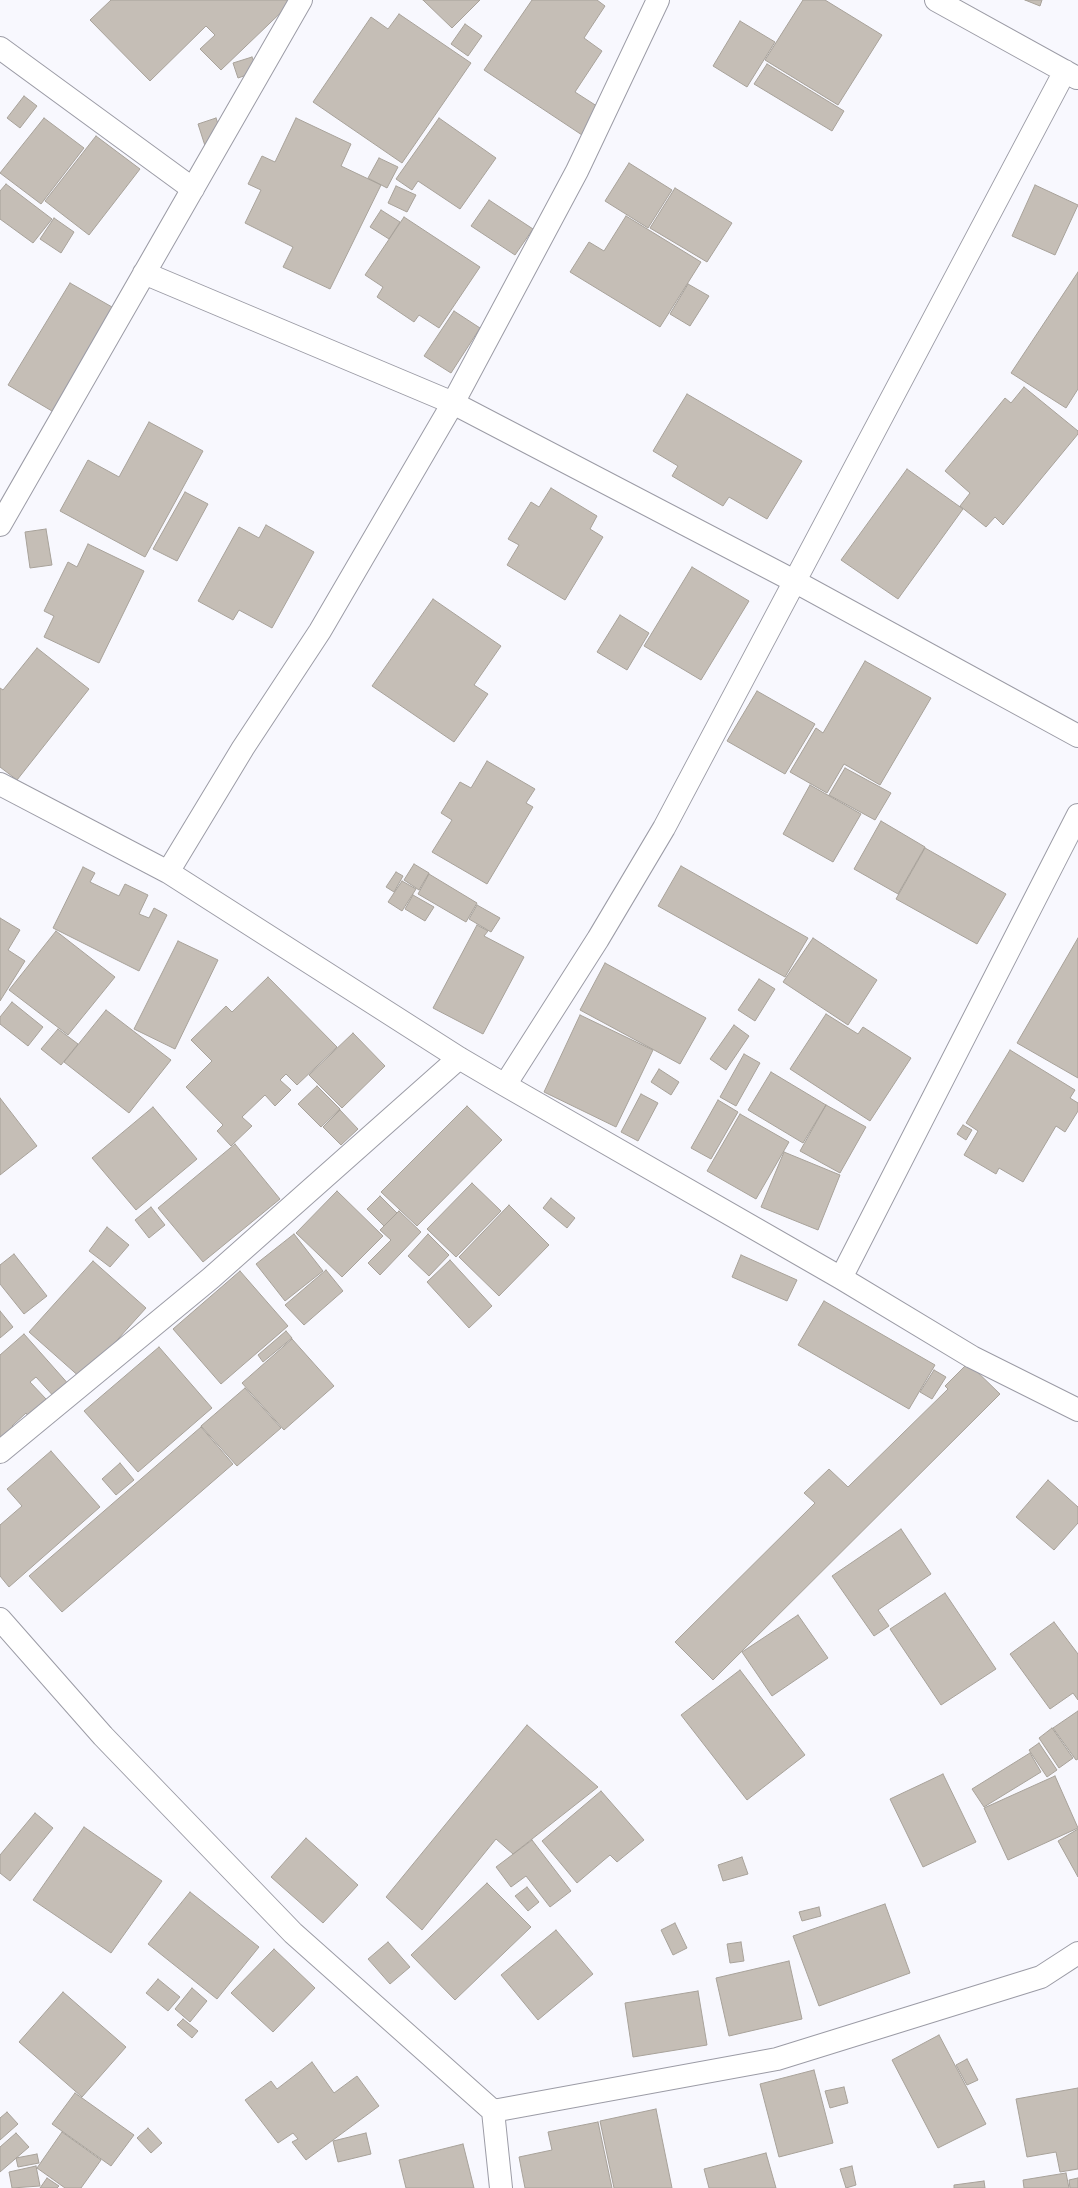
<!DOCTYPE html>
<style>
body{margin:0}
canvas{display:block;background:#f8f8fe}
</style>
<canvas width="1078" height="2188"></canvas>
<script>
const ctx = document.querySelector('canvas').getContext('2d');
ctx.lineJoin = 'round';
function paint(path, color) { ctx.fillStyle = color; ctx.fill(path, 'evenodd'); }
const poly = rows => new Path2D(rows.map(r => 'M' + r).join(''));
function strokePath(path, color, width, dash) { ctx.strokeStyle = color; ctx.lineWidth = width; ctx.lineCap = dash ? 'butt' : 'round'; ctx.setLineDash(dash || []); ctx.stroke(path); }
const building = poly([
 [111,0,294,0,221,70,200,49,215,35,206,26,150,81,90,20,111,0],
 [423,0,480,0,452,28,423,0],
 [532,0,597,0,605,6,584,38,602,51,575,92,603,110,585,137,484,70,532,0],
 [803,0,825,0,882,35,838,105,765,60,803,0],
 [1025,0,1042,0,1040,6,1025,0],
 [399,14,471,63,402,163,313,102,371,17,388,29,399,14],
 [740,21,775,42,747,87,713,66,740,21],
 [465,24,482,36,468,56,451,44,465,24],
 [252,57,258,71,238,78,233,63,252,57],
 [767,64,844,111,832,131,754,84,767,64],
 [24,96,37,106,20,128,7,118,24,96],
 [44,118,84,148,41,204,0,173,44,118],
 [216,118,226,146,207,152,198,124,216,118],
 [296,118,351,144,341,166,381,185,330,289,283,267,293,247,245,223,261,190,248,184,262,156,275,162,296,118],
 [439,118,496,158,460,209,418,181,412,190,396,179,439,118],
 [96,136,140,169,89,235,45,201,96,136],
 [379,158,398,167,387,188,368,178,379,158],
 [629,163,672,190,648,228,605,201,629,163],
 [6,184,52,219,33,243,0,219,0,191,6,184],
 [1035,185,1078,205,1055,255,1012,236,1035,185],
 [396,186,416,195,407,212,388,203,396,186],
 [675,188,732,223,707,262,650,228,675,188],
 [489,200,533,229,515,255,471,226,489,200],
 [381,210,400,222,389,239,370,227,381,210],
 [626,216,701,262,660,327,570,272,589,242,604,251,626,216],
 [404,217,480,267,439,328,419,315,414,322,377,297,383,287,365,275,404,217],
 [54,218,74,232,61,253,40,239,54,218],
 [1078,272,1078,389,1066,408,1011,373,1078,272],
 [70,283,119,311,57,414,8,385,70,283],
 [688,284,709,296,690,326,670,314,688,284],
 [454,311,480,328,451,373,424,356,454,311],
 [1024,387,1078,431,1078,434,1003,525,995,517,986,527,960,506,970,493,945,471,1005,398,1011,403,1024,387],
 [687,394,802,461,767,519,729,497,723,506,672,476,678,466,653,451,687,394],
 [149,422,203,451,145,557,60,511,88,460,119,477,149,422],
 [907,469,963,509,898,599,841,560,907,469],
 [551,488,597,516,590,529,603,537,565,600,507,565,519,545,508,539,531,502,539,507,551,488],
 [185,492,208,504,177,561,153,549,185,492],
 [266,525,314,552,272,628,239,610,233,620,198,601,239,527,259,538,266,525],
 [46,529,52,565,30,568,25,532,46,529],
 [88,544,144,571,99,663,44,637,54,616,44,611,68,562,77,567,88,544],
 [692,567,749,601,701,680,644,646,692,567],
 [433,599,501,646,474,685,488,694,454,742,372,686,433,599],
 [620,615,649,633,627,670,597,652,620,615],
 [37,648,89,689,17,780,0,767,0,688,3,690,37,648],
 [865,661,931,698,880,785,844,764,827,793,790,772,816,728,823,733,865,661],
 [757,691,815,724,785,774,727,741,757,691],
 [487,761,535,789,526,803,533,807,487,884,432,852,452,820,441,813,460,782,471,788,487,761],
 [845,768,891,793,875,820,829,795,845,768],
 [810,785,861,814,833,862,783,834,810,785],
 [881,821,925,847,898,894,854,869,881,821],
 [925,848,1006,894,977,944,896,899,925,848],
 [414,864,429,873,419,890,404,880,414,864],
 [681,866,808,938,785,977,658,906,681,866],
 [83,867,95,873,90,882,119,896,125,884,148,895,139,914,149,918,154,908,167,915,139,971,53,928,83,867],
 [396,872,403,876,394,892,386,887,396,872],
 [429,874,477,903,466,922,418,894,429,874],
 [402,881,416,889,402,911,388,902,402,881],
 [413,895,434,907,425,921,405,909,413,895],
 [477,905,500,918,491,932,469,919,477,905],
 [0,918,20,930,8,950,25,961,0,1001,0,918],
 [477,925,488,931,484,936,524,957,483,1034,433,1008,477,925],
 [56,931,115,977,68,1035,9,990,56,931],
 [813,938,877,980,848,1025,783,982,813,938],
 [1078,938,1078,1078,1017,1043,1078,938],
 [178,941,218,960,175,1049,134,1029,178,941],
 [605,963,706,1018,680,1064,580,1010,605,963],
 [268,977,337,1047,297,1085,286,1074,280,1080,291,1090,275,1106,265,1095,242,1117,252,1126,231,1146,217,1131,223,1125,186,1087,212,1061,191,1040,226,1006,232,1012,268,977],
 [759,979,775,989,755,1021,738,1010,759,979],
 [12,1002,43,1027,28,1046,0,1024,0,1017,12,1002],
 [106,1010,171,1060,129,1113,64,1062,106,1010],
 [826,1014,858,1034,863,1027,911,1058,870,1121,790,1069,826,1014],
 [580,1015,653,1050,616,1127,544,1092,580,1015],
 [734,1025,749,1036,726,1070,710,1059,734,1025],
 [58,1029,78,1044,61,1065,41,1049,58,1029],
 [353,1033,385,1066,342,1108,309,1075,353,1033],
 [1010,1050,1075,1090,1070,1098,1078,1103,1078,1111,1065,1132,1056,1126,1023,1182,999,1168,996,1174,964,1155,978,1131,966,1123,1010,1050],
 [744,1054,760,1063,736,1106,720,1097,744,1054],
 [659,1069,679,1082,671,1095,651,1082,659,1069],
 [771,1072,826,1105,803,1143,748,1110,771,1072],
 [317,1086,340,1109,321,1127,298,1104,317,1086],
 [641,1094,658,1103,638,1141,621,1132,641,1094],
 [0,1098,37,1146,0,1175,0,1098],
 [718,1100,738,1112,711,1159,691,1148,718,1100],
 [826,1105,866,1127,840,1173,800,1151,826,1105],
 [467,1106,502,1140,417,1226,381,1192,467,1106],
 [153,1107,197,1159,136,1210,92,1158,153,1107],
 [340,1110,358,1129,341,1145,323,1127,340,1110],
 [740,1114,789,1142,756,1199,707,1171,740,1114],
 [963,1125,972,1130,966,1140,957,1134,963,1125],
 [235,1144,280,1199,203,1262,158,1208,235,1144],
 [784,1152,840,1175,818,1230,761,1207,784,1152],
 [472,1183,501,1211,456,1257,427,1229,472,1183],
 [337,1191,383,1236,342,1277,296,1233,337,1191],
 [380,1196,397,1213,384,1226,367,1209,380,1196],
 [551,1198,575,1218,567,1228,543,1208,551,1198],
 [509,1205,549,1245,499,1296,459,1257,509,1205],
 [151,1207,165,1225,149,1238,135,1220,151,1207],
 [399,1211,421,1232,380,1275,368,1263,391,1240,380,1230,399,1211],
 [107,1227,129,1245,110,1267,89,1251,107,1227],
 [294,1234,323,1271,285,1301,256,1264,294,1234],
 [428,1234,449,1255,429,1276,408,1256,428,1234],
 [14,1254,47,1296,24,1314,0,1284,0,1265,14,1254],
 [741,1255,797,1280,787,1301,732,1277,741,1255],
 [450,1260,492,1306,469,1328,427,1282,450,1260],
 [93,1261,146,1308,82,1379,29,1332,93,1261],
 [326,1270,343,1291,304,1325,285,1305,326,1270],
 [240,1271,288,1326,221,1384,173,1329,240,1271],
 [824,1301,935,1365,909,1409,798,1345,824,1301],
 [0,1311,13,1327,0,1338,0,1311],
 [286,1331,292,1338,263,1362,258,1355,286,1331],
 [24,1334,71,1387,57,1400,36,1377,30,1382,46,1399,28,1416,26,1413,12,1426,21,1435,0,1452,0,1355,24,1334],
 [292,1339,334,1386,284,1430,242,1383,292,1339],
 [159,1347,212,1408,138,1472,84,1411,159,1347],
 [968,1363,1000,1394,713,1680,675,1642,815,1503,804,1493,829,1469,848,1487,948,1389,945,1386,968,1363],
 [934,1370,946,1377,932,1399,920,1392,934,1370],
 [245,1388,281,1428,237,1466,201,1426,245,1388],
 [201,1427,233,1464,62,1612,29,1576,201,1427],
 [51,1451,100,1507,9,1587,0,1576,0,1525,22,1506,7,1489,51,1451],
 [120,1463,134,1480,116,1495,102,1479,120,1463],
 [1048,1480,1078,1507,1078,1523,1054,1550,1016,1517,1048,1480],
 [901,1529,931,1574,878,1610,889,1626,874,1636,832,1576,901,1529],
 [945,1593,996,1669,941,1705,890,1629,945,1593],
 [798,1615,828,1658,772,1696,742,1652,798,1615],
 [1054,1622,1078,1654,1078,1700,1073,1693,1050,1709,1010,1654,1054,1622],
 [740,1670,805,1755,747,1800,681,1715,740,1670],
 [1078,1711,1078,1759,1076,1760,1053,1728,1078,1711],
 [527,1725,598,1787,513,1854,496,1839,422,1930,386,1897,527,1725],
 [1052,1728,1073,1758,1059,1768,1039,1738,1052,1728],
 [1039,1743,1057,1770,1047,1777,1029,1750,1039,1743],
 [1030,1753,1041,1772,984,1807,972,1789,1030,1753],
 [943,1774,976,1842,923,1867,890,1799,943,1774],
 [1055,1776,1078,1828,1008,1860,984,1808,1055,1776],
 [601,1791,644,1840,617,1862,610,1855,577,1883,542,1841,601,1791],
 [35,1813,53,1828,10,1881,0,1873,0,1855,35,1813],
 [84,1827,162,1881,111,1953,33,1900,84,1827],
 [1078,1829,1078,1877,1058,1841,1078,1829],
 [306,1838,358,1885,323,1923,271,1877,306,1838],
 [532,1840,571,1891,550,1907,526,1876,511,1887,496,1867,532,1840],
 [742,1857,748,1874,723,1881,718,1865,742,1857],
 [487,1883,531,1927,455,2000,411,1955,487,1883],
 [527,1887,539,1902,528,1911,515,1896,527,1887],
 [190,1892,259,1947,217,1999,148,1944,190,1892],
 [885,1904,910,1973,819,2006,793,1936,885,1904],
 [819,1907,821,1916,802,1921,799,1912,819,1907],
 [675,1923,687,1948,673,1955,661,1930,675,1923],
 [556,1930,593,1974,538,2020,501,1975,556,1930],
 [388,1942,410,1967,390,1984,368,1959,388,1942],
 [741,1942,744,1961,730,1963,727,1944,741,1942],
 [274,1949,315,1988,273,2032,231,1993,274,1949],
 [789,1961,802,2019,729,2036,716,1978,789,1961],
 [158,1979,180,1997,168,2011,146,1993,158,1979],
 [192,1988,207,2001,190,2022,175,2009,192,1988],
 [698,1991,707,2045,633,2057,625,2003,698,1991],
 [63,1992,126,2047,82,2097,19,2042,63,1992],
 [183,2019,198,2031,192,2038,177,2025,183,2019],
 [939,2035,986,2124,938,2148,892,2060,939,2035],
 [967,2059,978,2080,967,2085,956,2065,967,2059],
 [312,2062,334,2093,357,2076,379,2106,306,2160,292,2142,298,2139,293,2133,278,2143,245,2100,271,2081,277,2089,312,2062],
 [814,2070,833,2143,779,2157,760,2084,814,2070],
 [844,2087,848,2103,830,2108,825,2091,844,2087],
 [1078,2088,1078,2169,1060,2172,1056,2152,1027,2157,1016,2099,1078,2088],
 [75,2093,134,2135,111,2166,52,2124,75,2093],
 [656,2109,672,2188,614,2188,600,2121,656,2109],
 [7,2112,18,2124,0,2140,0,2118,7,2112],
 [598,2122,612,2188,525,2188,519,2157,552,2150,548,2132,598,2122],
 [148,2128,162,2143,151,2153,137,2138,148,2128],
 [62,2132,101,2160,81,2188,65,2188,37,2168,62,2132],
 [16,2133,29,2147,0,2172,0,2147,16,2133],
 [366,2133,371,2154,338,2162,333,2141,366,2133],
 [463,2144,474,2188,406,2188,399,2160,463,2144],
 [766,2153,776,2188,709,2188,704,2169,766,2153],
 [37,2154,39,2163,18,2167,16,2158,37,2154],
 [36,2166,40,2186,12,2188,9,2172,36,2166],
 [852,2166,856,2185,846,2188,840,2169,852,2166],
 [1066,2173,1069,2188,1024,2188,1023,2180,1066,2173],
 [47,2178,59,2186,57,2188,40,2188,47,2178],
 [1078,2178,1078,2188,1070,2188,1069,2180,1078,2178],
 [984,2181,985,2188,954,2188,954,2185,984,2181]
]);
const minor = poly([
 [936,0,1077,78],
 [0,48,193,189],
 [144,273,453,403,796,582,1078,736],
 [0,525,301,0],
 [0,784,168,872,459,1058,505,1085,841,1278,972,1357,1078,1410],
 [168,872,243,748,320,631,453,403,577,171,658,0],
 [505,1085,598,939,664,828,1065,71],
 [841,1278,1078,815],
 [0,1452,211,1278,459,1058],
 [0,1619,103,1736,293,1933,493,2111,501,2188],
 [493,2111,777,2059,1041,1977,1078,1953]
]);
paint(building, '#c5beb6');
strokePath(building, '#a8a29a', 1);
strokePath(minor, '#9c9ca6', 24);
strokePath(minor, '#fff', 22);
</script>
